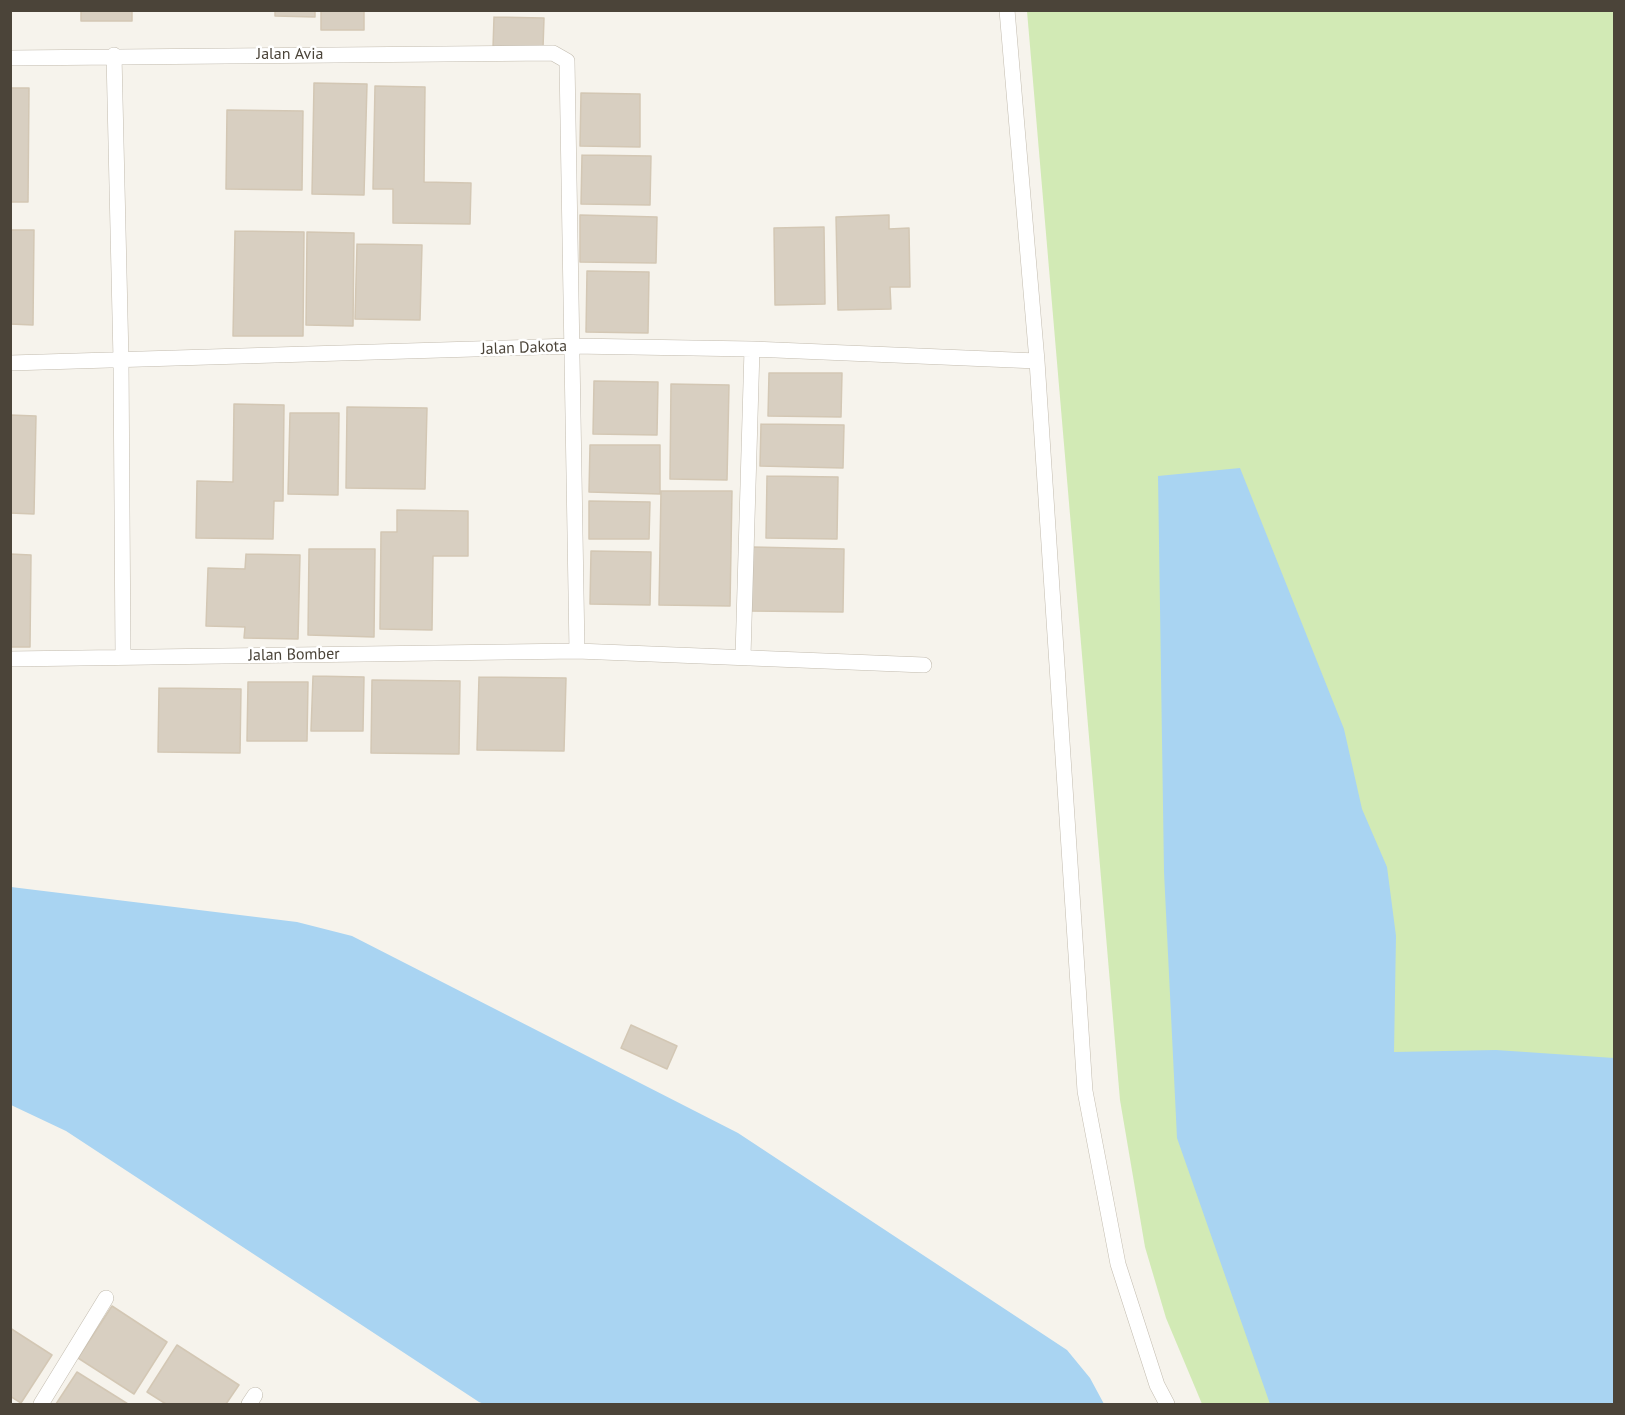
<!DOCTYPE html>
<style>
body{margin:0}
#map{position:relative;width:1625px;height:1415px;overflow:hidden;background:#f6f3ec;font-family:"PT Sans",sans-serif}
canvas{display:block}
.frame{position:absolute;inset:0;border:12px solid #4b4439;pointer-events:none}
</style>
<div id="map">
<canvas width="1625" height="1415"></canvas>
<div class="frame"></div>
</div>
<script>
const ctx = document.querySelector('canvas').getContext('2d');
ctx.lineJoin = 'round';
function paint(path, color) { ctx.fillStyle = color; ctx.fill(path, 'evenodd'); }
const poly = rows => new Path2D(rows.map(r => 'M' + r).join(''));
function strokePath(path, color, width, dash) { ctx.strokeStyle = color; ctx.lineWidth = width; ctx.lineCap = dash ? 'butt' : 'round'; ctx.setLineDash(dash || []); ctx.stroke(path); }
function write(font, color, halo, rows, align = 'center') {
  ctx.font = font + ' "PT Sans",sans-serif'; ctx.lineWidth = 5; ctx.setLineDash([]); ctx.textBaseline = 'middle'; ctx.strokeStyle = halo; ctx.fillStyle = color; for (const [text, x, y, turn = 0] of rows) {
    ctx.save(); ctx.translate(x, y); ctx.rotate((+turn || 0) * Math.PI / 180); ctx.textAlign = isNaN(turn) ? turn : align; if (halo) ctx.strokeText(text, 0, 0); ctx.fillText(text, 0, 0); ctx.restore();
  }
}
const green = poly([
 [1027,11,1614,11,1614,1404,1202,1404,1166,1318,1145,1247,1120,1100]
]);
const water = poly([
 [1240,468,1344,729,1362,809,1387,867,1396,936,1394,1052,1496,1050,1614,1058,1614,1404,1270,1404,1177,1138,1164,872,1158,476],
 [11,887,297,922,352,936,738,1133,1067,1350,1090,1378,1104,1404,484,1404,479,1402,66,1131,11,1105]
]);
const building = poly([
 [81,10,132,10,132,21,81,21,81,10],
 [275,10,315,10,315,17,275,16,275,10],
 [321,10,364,10,364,30,321,30,321,10],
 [494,17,544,18,543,48,493,48,494,17],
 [314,83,367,84,364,195,312,194,314,83],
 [375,86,425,87,424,182,471,183,470,224,393,223,393,189,373,189,375,86],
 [10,88,29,88,28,202,10,202,10,88],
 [581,93,640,94,640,147,580,146,581,93],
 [227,110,303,111,302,190,226,189,227,110],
 [582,155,651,156,650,205,581,204,582,155],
 [580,215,657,217,656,263,580,262,580,215],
 [889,215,889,229,909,228,910,287,890,287,891,309,838,310,836,217,889,215],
 [824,227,825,304,775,305,774,228,824,227],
 [10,230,34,230,33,325,10,324,10,230],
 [235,231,304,232,303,336,233,336,235,231],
 [307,232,354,233,353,326,306,325,307,232],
 [357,244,422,245,420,320,355,319,357,244],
 [587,271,649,272,648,333,586,332,587,271],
 [769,373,842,373,841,417,768,416,769,373],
 [594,381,658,382,657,435,593,434,594,381],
 [671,384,729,385,727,480,670,479,671,384],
 [234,404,284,405,283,501,274,501,273,539,196,538,197,481,233,482,234,404],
 [347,407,427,408,425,489,346,488,347,407],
 [290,413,339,413,338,495,288,494,290,413],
 [10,415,36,416,34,514,10,513,10,415],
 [761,424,844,425,843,468,760,466,761,424],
 [590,445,660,445,660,494,589,492,590,445],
 [767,476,838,477,837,539,766,538,767,476],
 [661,491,732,491,730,606,659,605,661,491],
 [589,501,650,502,649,539,589,539,589,501],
 [397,510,468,511,468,556,433,556,432,630,380,629,381,532,397,532,397,510],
 [752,547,844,549,843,612,751,611,752,547],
 [309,549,375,549,374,637,308,635,309,549],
 [591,551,651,552,650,605,590,604,591,551],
 [10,554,31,555,30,647,10,647,10,554],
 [246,554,300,555,298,639,244,638,245,627,206,626,208,568,245,569,246,554],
 [313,676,364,677,363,731,311,731,313,676],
 [479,677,566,678,564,751,477,750,479,677],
 [372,680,460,681,459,754,371,753,372,680],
 [248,682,308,682,307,741,247,741,248,682],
 [159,688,241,689,240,753,158,752,159,688],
 [631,1025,677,1046,667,1069,621,1048,631,1025],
 [112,1306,167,1342,134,1394,78,1358,112,1306],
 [10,1328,52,1355,21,1403,10,1396,10,1328],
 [177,1345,239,1385,226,1404,166,1404,147,1392,177,1345],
 [77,1372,128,1404,56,1404,77,1372]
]);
const lane = poly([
 [1007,10,1037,361,1085,1091,1118,1264,1157,1385,1167,1404],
 [114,55,121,360,123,657],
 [10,58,553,53,567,61,577,651],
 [10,363,573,346,752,349,1037,361],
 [743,656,752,349],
 [10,659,577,651,924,665],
 [41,1404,106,1298],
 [249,1404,255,1395]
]);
const streetNames = [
 ["Jalan Avia",290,54],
 ["Jalan Dakota",524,348,-2],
 ["Jalan Bomber",294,655,-1]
];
paint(green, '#d2eab5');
paint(water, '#a9d4f2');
paint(building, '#d8cfc1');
strokePath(building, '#d3c7b4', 1.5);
strokePath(lane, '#c2bbae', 16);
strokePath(lane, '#fff', 15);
write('16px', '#4b4439', '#fff', streetNames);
</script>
